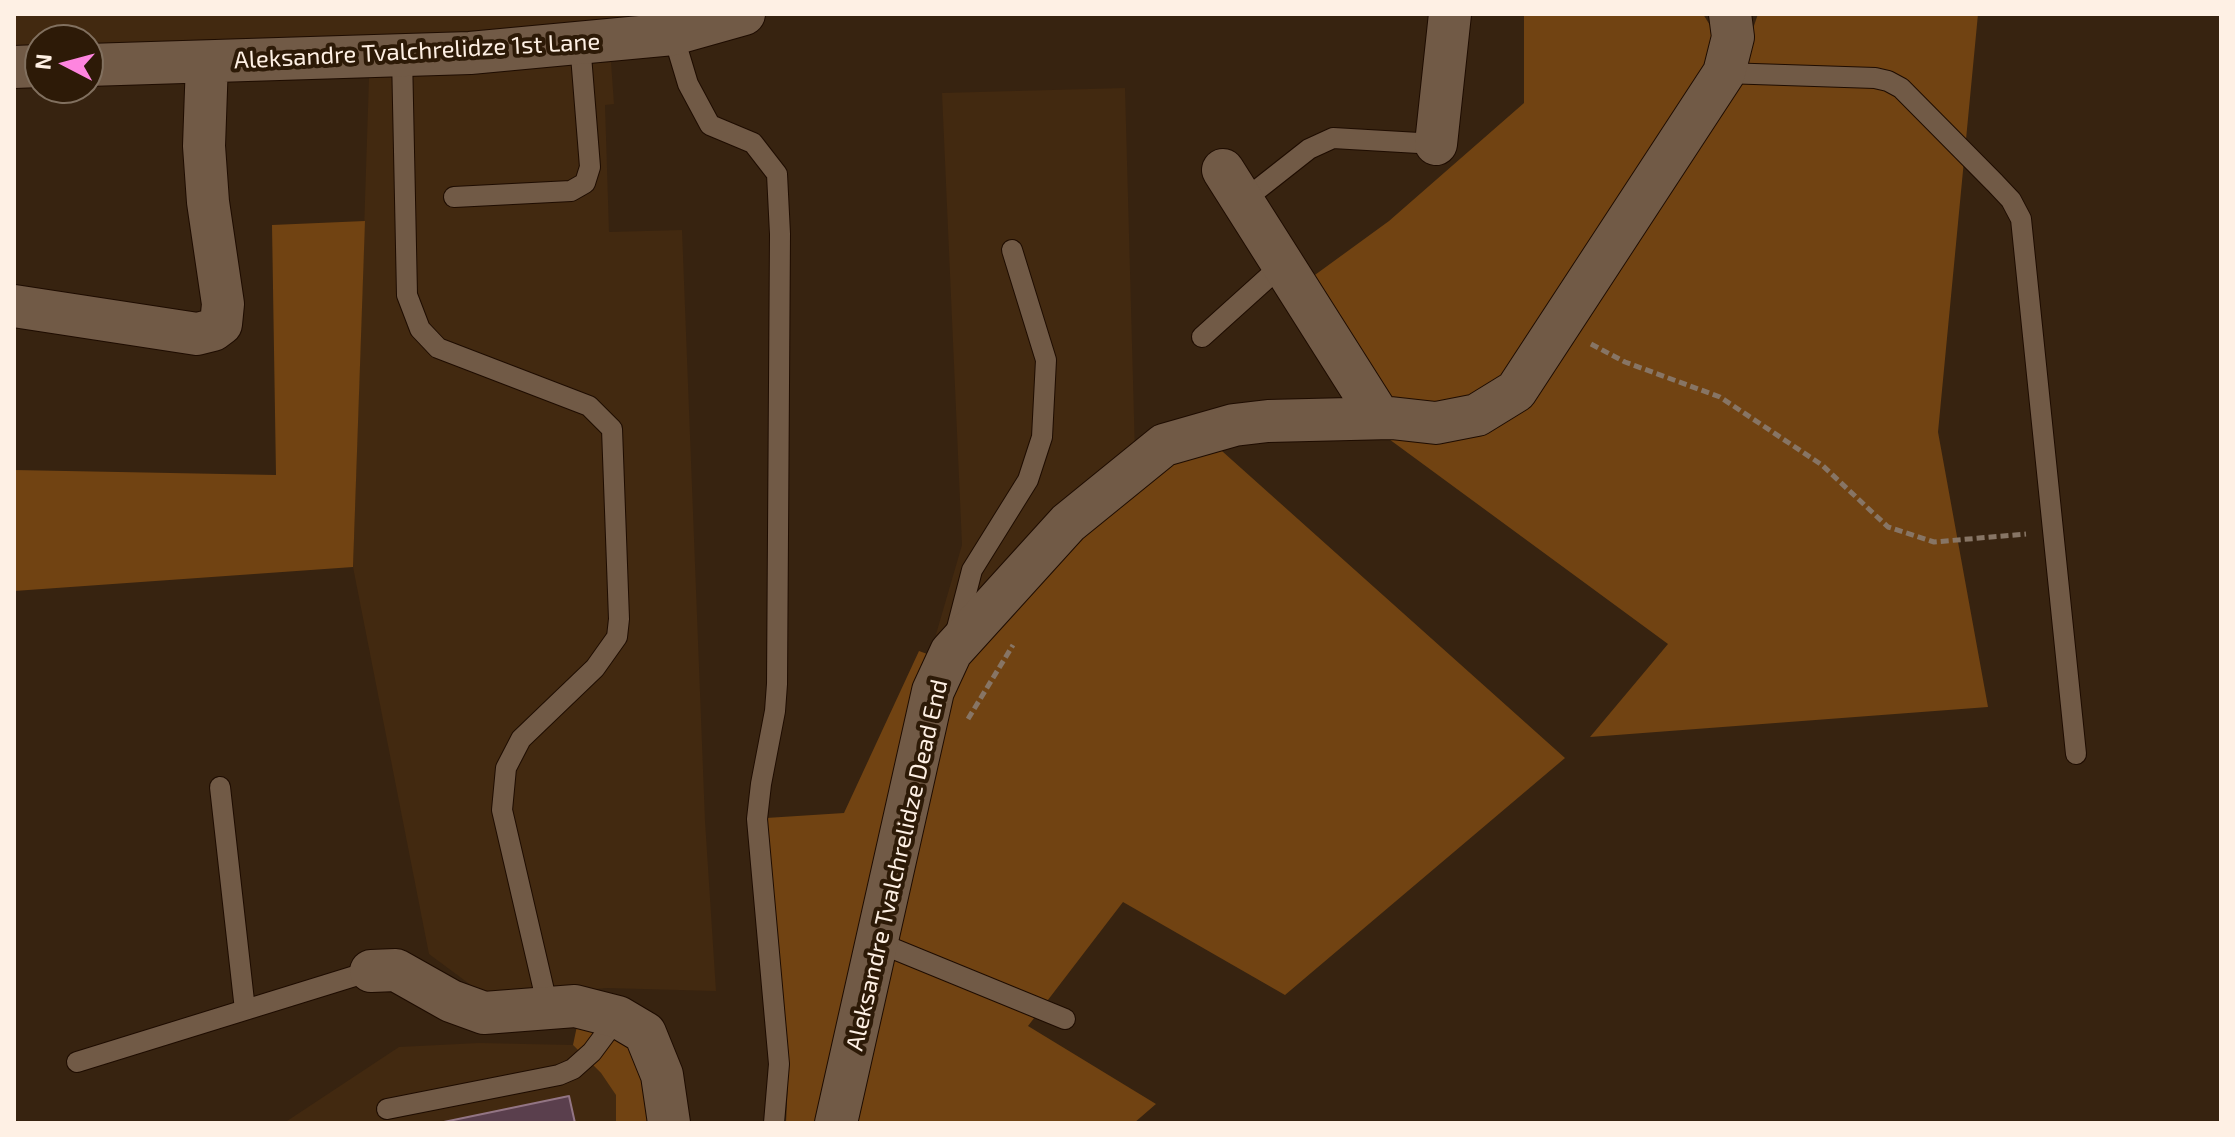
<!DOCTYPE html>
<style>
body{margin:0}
#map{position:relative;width:2235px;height:1137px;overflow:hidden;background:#372310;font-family:"Exo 2",sans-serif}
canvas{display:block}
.frame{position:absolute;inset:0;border:16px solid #fef0e4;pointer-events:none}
.north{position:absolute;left:24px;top:24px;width:80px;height:80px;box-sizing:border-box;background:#2d1a07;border:2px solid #81705f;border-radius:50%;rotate:276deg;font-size:22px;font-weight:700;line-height:32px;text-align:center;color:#fef0e4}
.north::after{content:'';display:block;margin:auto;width:28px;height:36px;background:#fe85df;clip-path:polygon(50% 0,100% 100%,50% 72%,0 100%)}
</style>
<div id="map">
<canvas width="2235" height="1137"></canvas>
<div class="frame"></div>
<div class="north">N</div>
</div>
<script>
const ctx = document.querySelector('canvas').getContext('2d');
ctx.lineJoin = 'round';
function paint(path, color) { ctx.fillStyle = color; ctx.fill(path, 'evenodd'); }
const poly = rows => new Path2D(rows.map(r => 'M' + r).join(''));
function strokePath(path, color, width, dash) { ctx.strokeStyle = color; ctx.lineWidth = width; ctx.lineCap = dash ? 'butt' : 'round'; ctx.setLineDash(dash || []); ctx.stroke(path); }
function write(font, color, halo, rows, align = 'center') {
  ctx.font = font + ' "Exo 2",sans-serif'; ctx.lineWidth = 8; ctx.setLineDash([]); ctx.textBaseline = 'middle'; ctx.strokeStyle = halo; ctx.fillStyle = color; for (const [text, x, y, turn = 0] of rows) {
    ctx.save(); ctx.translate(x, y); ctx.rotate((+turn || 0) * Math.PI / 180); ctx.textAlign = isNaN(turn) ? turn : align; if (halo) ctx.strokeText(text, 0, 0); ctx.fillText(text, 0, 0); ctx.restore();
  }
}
const built = poly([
 [14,14,708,14,683,24,88,47,88,40,40,40,40,47,14,48],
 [611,62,614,104,605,105,609,232,682,230,705,821,716,991,606,988,491,1000,429,954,353,567,369,78],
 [1125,88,1135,454,930,655,962,545,942,93],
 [479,1043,573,1045,601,1073,617,1095,616,1123,284,1123,399,1047]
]);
const green = poly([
 [1524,14,1703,14,1716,35,1716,66,1506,383,1469,405,1390,410,1308,280,1389,221,1524,103],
 [1758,14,1978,14,1938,432,1988,707,1590,737,1668,644,1378,431,1460,431,1742,61],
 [365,221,353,567,14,591,14,470,276,475,272,225],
 [1213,443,1565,758,1285,995,1123,902,1028,1026,1156,1104,1134,1123,849,1123,959,662,1154,465],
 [919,651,930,655,823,1123,786,1123,789,1059,766,818,844,813],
 [577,1026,633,1041,660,1123,616,1123,616,1095,601,1073,573,1045]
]);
const building = poly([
 [569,1096,575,1123,439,1123,569,1096]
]);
const path = poly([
 [1591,344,1625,362,1720,397,1822,465,1888,527,1934,542,2026,534],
 [968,719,1013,645]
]);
const lane = poly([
 [673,34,688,84,710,125,753,143,777,174,780,234,777,684,775,711,761,784,757,819,779,1064,774,1123],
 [402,55,407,295,420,329,438,348,589,406,612,429,619,619,617,637,595,668,521,739,506,768,502,810,548,1008],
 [1724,73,1875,78,1888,81,1901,88,1995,183,2011,200,2021,219,2076,754],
 [454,197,571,191,585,183,590,167,580,43],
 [1243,201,1309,149,1333,138,1436,144],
 [1202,337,1283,264],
 [956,632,972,570,1028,480,1042,437,1046,360,1012,250],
 [220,787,245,1010],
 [877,942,1065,1019],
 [77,1062,371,971],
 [387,1109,559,1075,573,1069,592,1052,618,1017]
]);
const street = poly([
 [88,65,470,53,673,34,744,14],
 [14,67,40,66],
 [1436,144,1450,14],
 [1223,170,1380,418],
 [14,306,197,334,213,330,221,324,223,304,208,202,204,146,207,62],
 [371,971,396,970,451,1001,484,1013,575,1006,618,1017,645,1033,662,1075,669,1123],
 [836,1123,933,691,951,652,1068,523,1164,445,1234,425,1268,421,1391,418,1436,423,1477,415,1516,391,1724,73,1733,37,1730,14]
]);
const streetNames = [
 ["Aleksandre Tvalchrelidze 1st Lane",417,51,-3],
 ["Aleksandre Tvalchrelidze Dead End",897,865,-77]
];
paint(built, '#422910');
paint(green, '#714312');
paint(building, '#5a3f4d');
strokePath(building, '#937584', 2);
strokePath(lane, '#1e0c00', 22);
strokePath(street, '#1e0c00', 44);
strokePath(path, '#877565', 5, [8, 4]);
strokePath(lane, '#715a46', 20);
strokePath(street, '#715a46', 42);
write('24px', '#fef0e4', '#2d1a07', streetNames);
</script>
